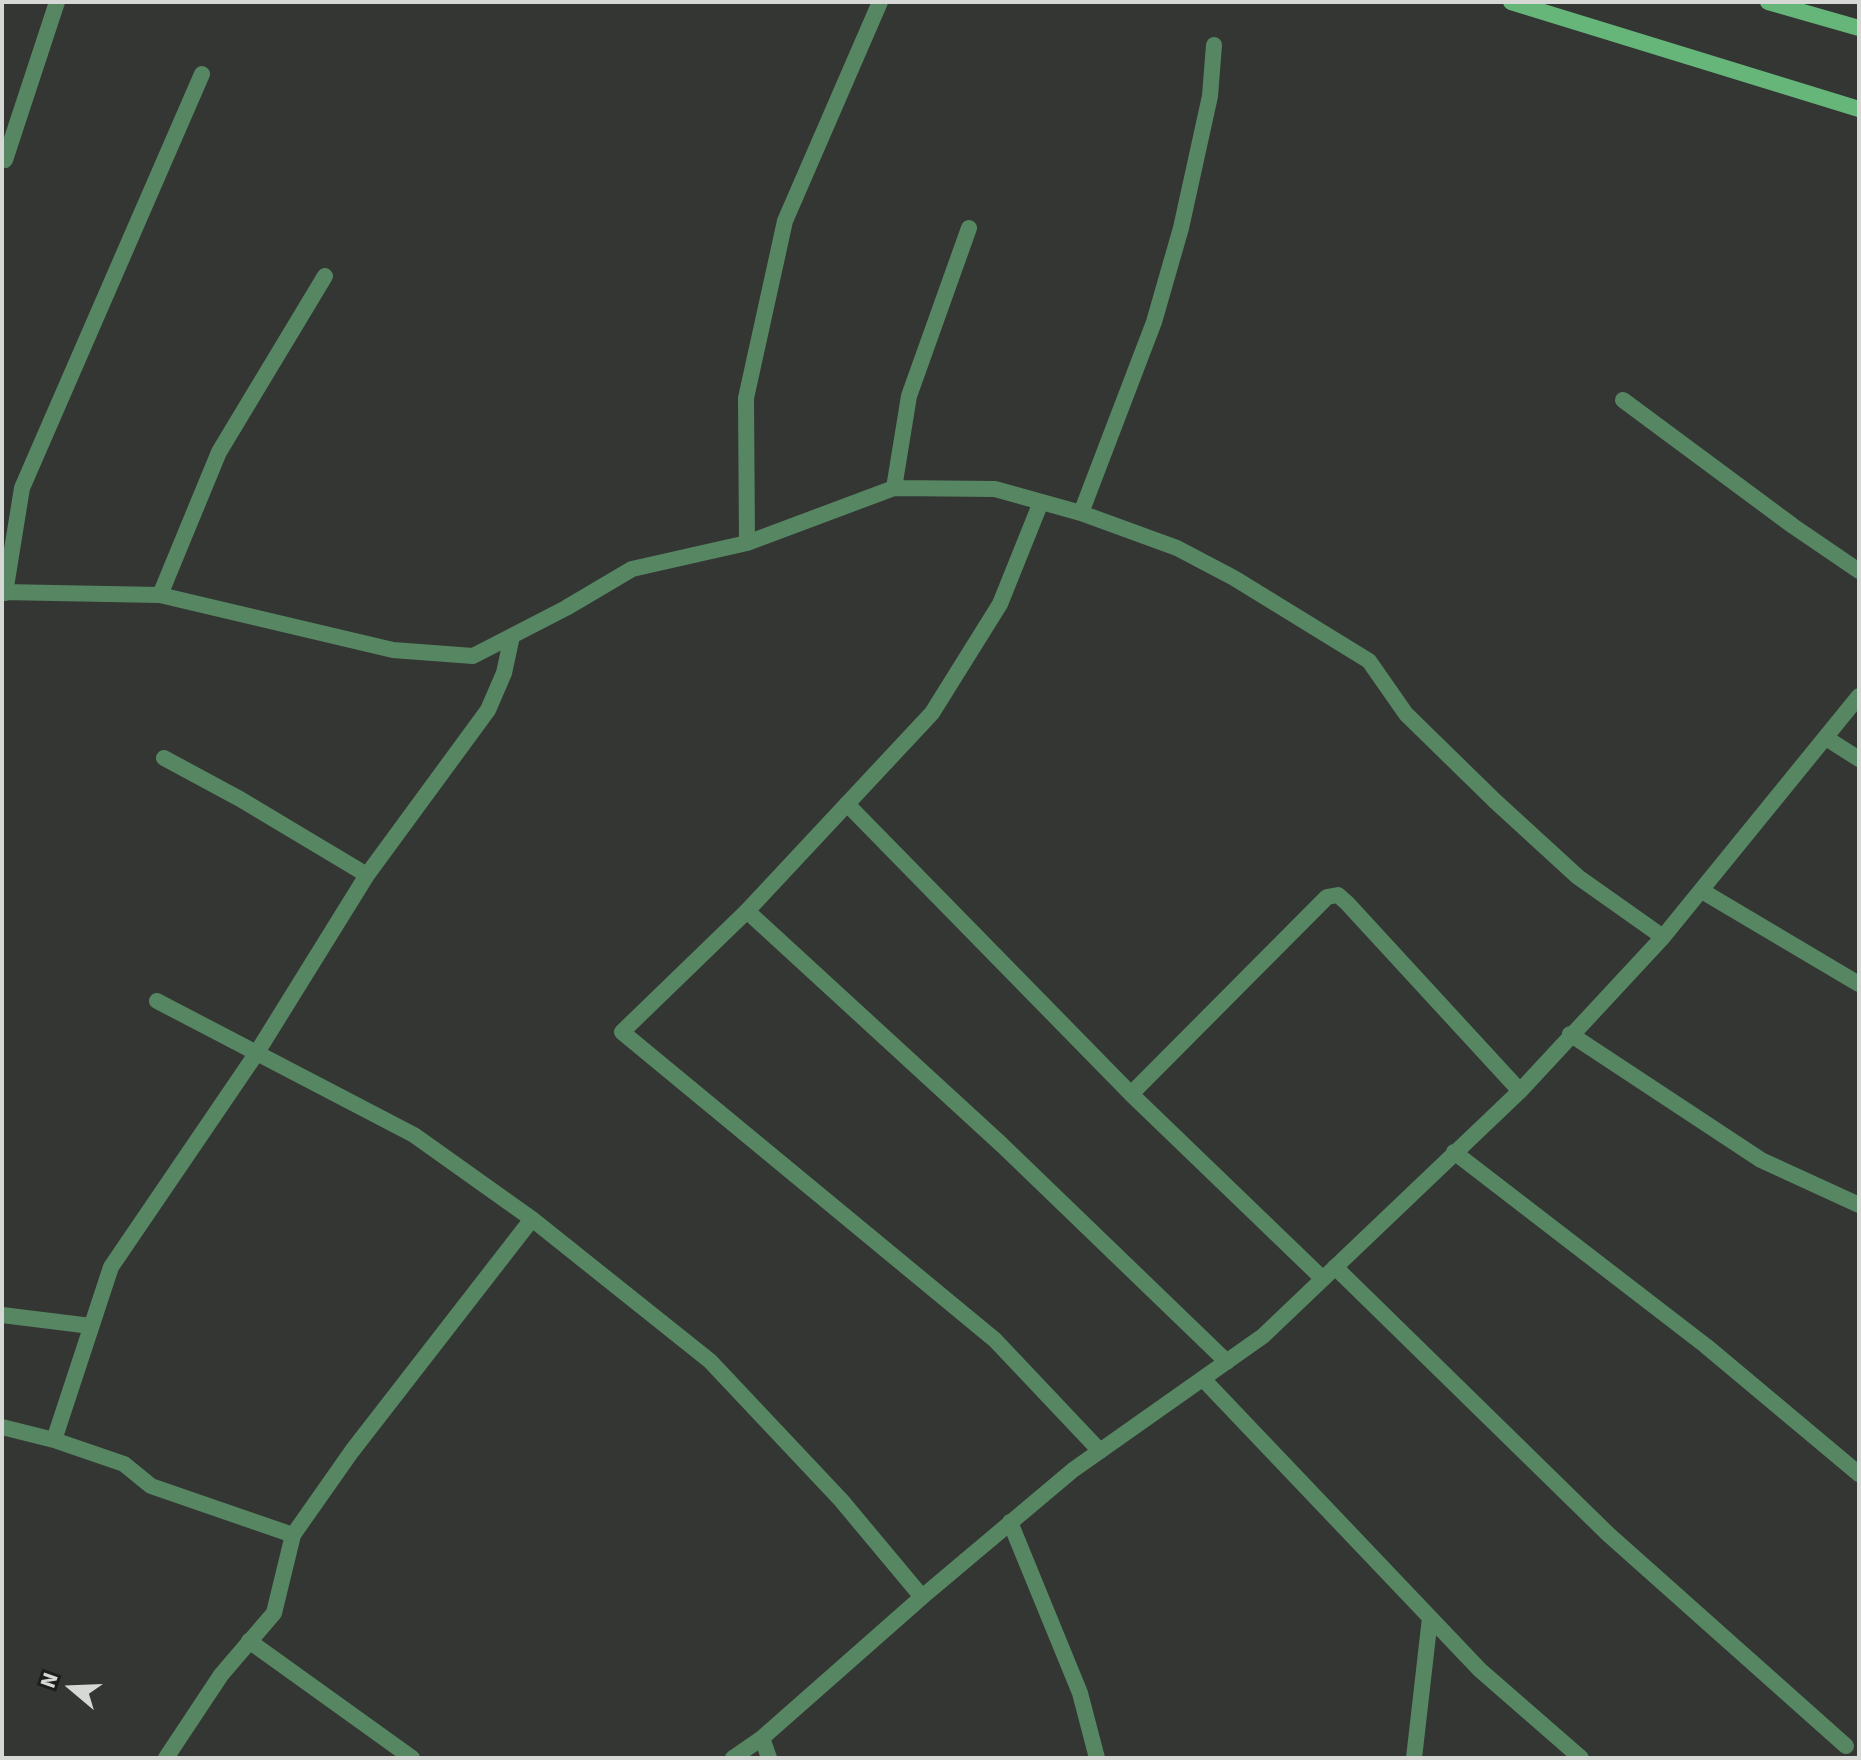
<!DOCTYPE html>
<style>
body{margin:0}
#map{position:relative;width:1861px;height:1760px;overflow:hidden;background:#333633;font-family:"Source Sans 3",sans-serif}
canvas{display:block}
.frame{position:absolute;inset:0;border:4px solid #d6d8d6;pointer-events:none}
.north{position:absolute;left:32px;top:1648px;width:80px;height:80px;-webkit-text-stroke:6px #1c1d1c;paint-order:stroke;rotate:289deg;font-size:22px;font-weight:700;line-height:32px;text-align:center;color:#d6d8d6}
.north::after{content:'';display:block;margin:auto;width:28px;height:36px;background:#d6d8d6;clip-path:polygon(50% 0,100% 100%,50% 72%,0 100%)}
</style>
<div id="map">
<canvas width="1861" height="1760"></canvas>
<div class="frame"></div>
<div class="north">N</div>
</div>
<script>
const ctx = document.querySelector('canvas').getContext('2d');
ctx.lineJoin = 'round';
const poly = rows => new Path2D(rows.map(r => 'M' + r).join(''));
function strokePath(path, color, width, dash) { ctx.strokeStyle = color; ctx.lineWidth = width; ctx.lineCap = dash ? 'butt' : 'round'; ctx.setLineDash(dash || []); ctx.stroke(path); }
const service = poly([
 [1041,502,1000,604,932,713,747,911,622,1032,995,1340,1100,1451],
 [1826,738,1859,759],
 [1454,1152,1706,1346,1859,1474],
 [1335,1267,1608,1534,1846,1746],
 [166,1758,221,1675,274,1613,293,1535,352,1451,532,1219]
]);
const minor = poly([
 [5,160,57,2],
 [1623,400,1793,526,1859,571],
 [894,488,909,396,969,228],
 [1081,513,1154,322,1181,228,1210,96,1214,45],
 [747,543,746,398,785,221,880,2],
 [2,592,160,595,393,650,473,656,566,608,632,569,747,543,894,488,995,489,1081,513,1177,548,1234,578,1369,661,1406,714,1495,801,1578,877,1663,937],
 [5,593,22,488,202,74],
 [160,595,219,452,325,276],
 [164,758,240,799,367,875],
 [847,804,1131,1094,1323,1279],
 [1702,891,1859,984],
 [747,911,1002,1145,1227,1362],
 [157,1001,414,1135,532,1219,710,1361,841,1500,922,1597],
 [1570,1034,1761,1160,1859,1205],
 [1131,1094,1327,897,1338,895,1347,903,1520,1091],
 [2,1315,91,1326],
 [1203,1379,1480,1670,1581,1758],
 [2,1427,54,1440,124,1464,151,1486,293,1535],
 [54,1440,111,1267,256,1054,367,875,488,710,504,673,512,636],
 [1010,1522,1080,1693,1097,1758],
 [249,1641,412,1758],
 [762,1738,769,1758],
 [733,1758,762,1738,922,1597,1073,1470,1263,1336,1520,1091,1663,937,1859,696],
 [1414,1758,1430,1618]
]);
const secondary = poly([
 [1511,2,1859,109],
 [1768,2,1859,28]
]);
strokePath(service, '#578762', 16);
strokePath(minor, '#578762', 16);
strokePath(secondary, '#66b67a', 16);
</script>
